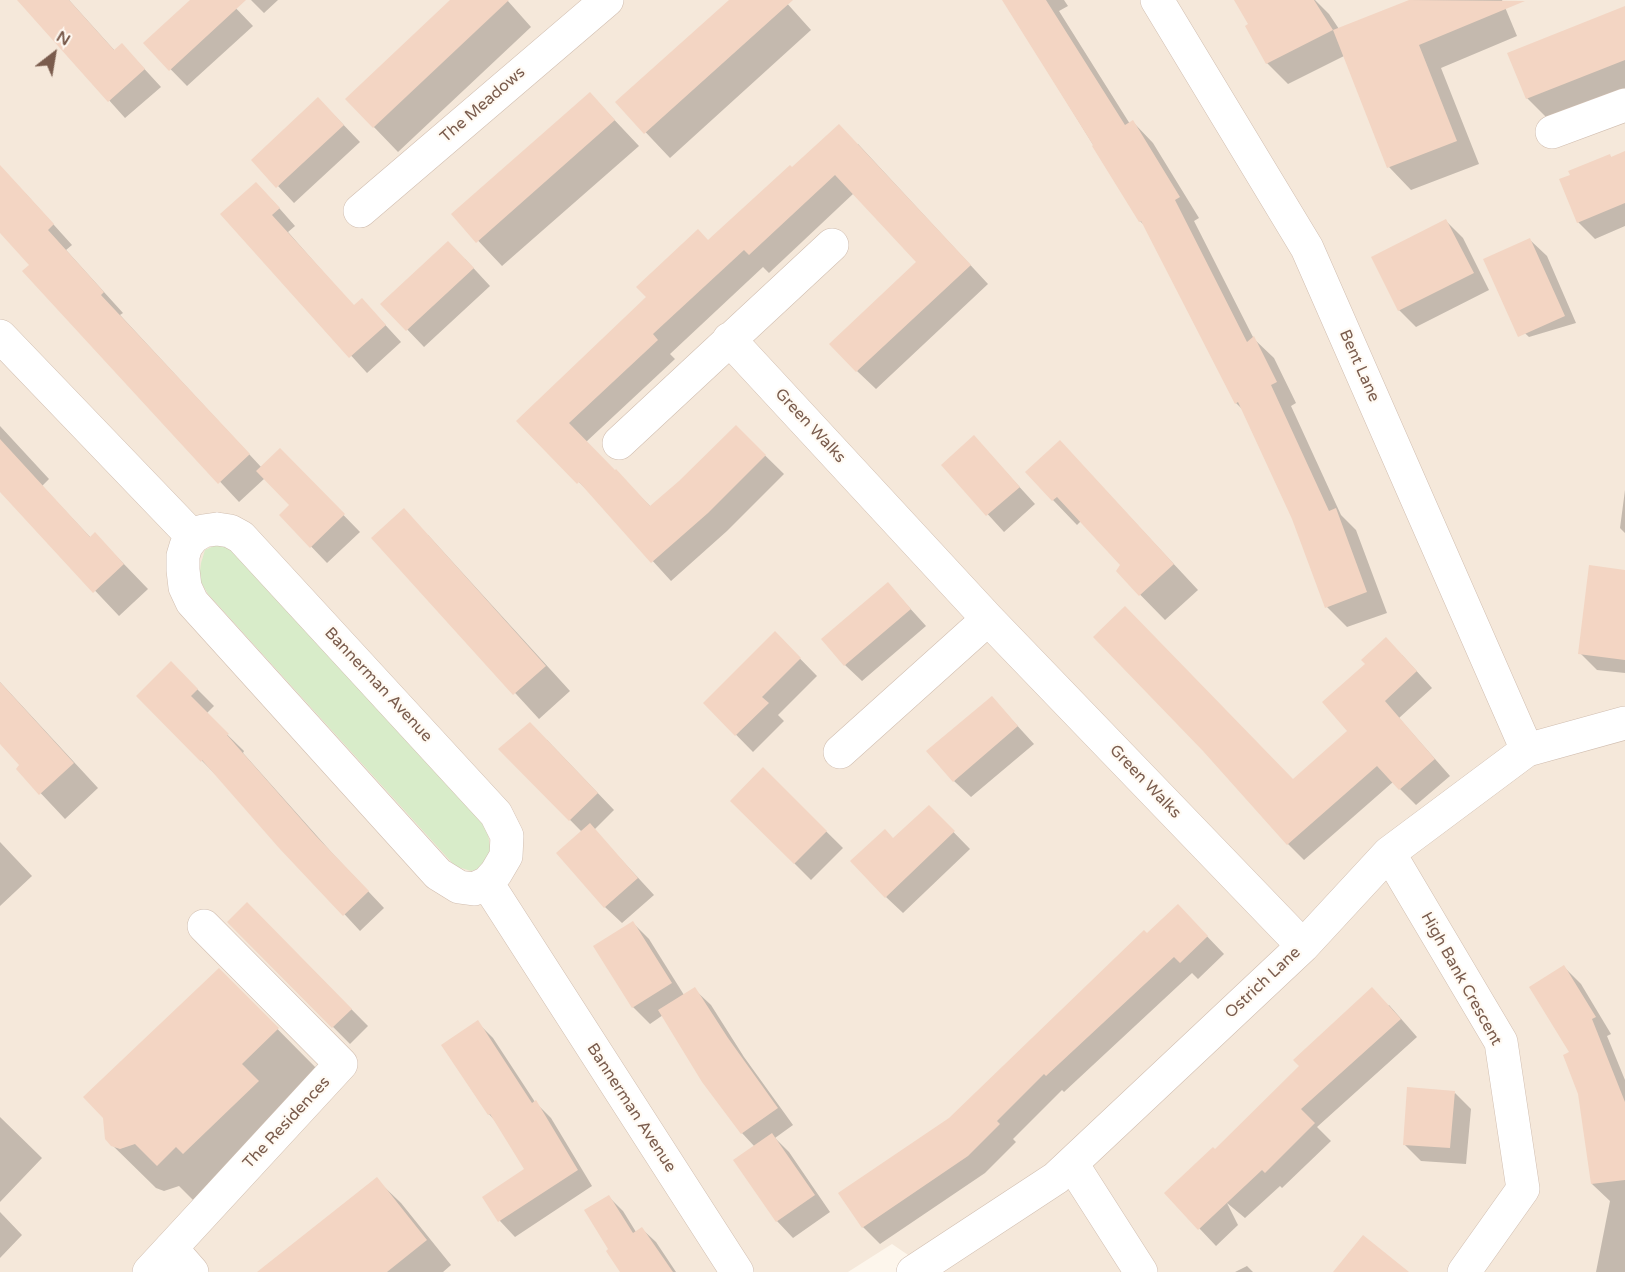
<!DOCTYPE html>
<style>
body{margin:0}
#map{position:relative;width:1625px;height:1272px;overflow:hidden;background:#fdf6ec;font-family:"Varela Round",sans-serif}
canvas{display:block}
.north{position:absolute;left:24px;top:24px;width:60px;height:60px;-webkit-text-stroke:4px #fffaf3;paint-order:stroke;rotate:31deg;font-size:16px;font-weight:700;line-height:24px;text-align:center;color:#7a5c4d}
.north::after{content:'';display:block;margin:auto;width:21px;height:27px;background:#7a5c4d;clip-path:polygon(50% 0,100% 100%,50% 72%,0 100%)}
</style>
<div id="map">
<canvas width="1625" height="1272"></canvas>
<div class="north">N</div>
</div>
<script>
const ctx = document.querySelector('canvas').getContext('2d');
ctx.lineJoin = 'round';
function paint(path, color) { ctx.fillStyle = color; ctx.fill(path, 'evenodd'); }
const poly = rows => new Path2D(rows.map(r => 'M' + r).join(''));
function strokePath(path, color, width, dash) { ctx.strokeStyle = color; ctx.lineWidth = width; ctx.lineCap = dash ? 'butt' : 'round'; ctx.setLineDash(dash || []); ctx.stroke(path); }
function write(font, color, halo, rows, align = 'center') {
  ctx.font = font + ' "Varela Round",sans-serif'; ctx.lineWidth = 4.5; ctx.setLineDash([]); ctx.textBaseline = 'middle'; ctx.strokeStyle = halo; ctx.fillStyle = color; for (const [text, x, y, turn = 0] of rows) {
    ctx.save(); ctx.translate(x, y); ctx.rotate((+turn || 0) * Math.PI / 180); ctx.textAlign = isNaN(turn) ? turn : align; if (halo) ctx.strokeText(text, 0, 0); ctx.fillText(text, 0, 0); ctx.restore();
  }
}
const residential = poly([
 [0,0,1625,0,1625,1272,933,1272,892,1244,848,1272,0,1272]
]);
const green = poly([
 [220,543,236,552,487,828,491,853,486,867,471,871,455,866,208,594,199,579,201,563,205,550]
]);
const shadow = poly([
 [19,0,69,0,115,51,138,62,161,87,125,118],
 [192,0,228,0,253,26,187,86,145,43],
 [251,0,278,0,264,13],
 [452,0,507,0,531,27,398,152,347,99],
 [741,0,784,0,811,30,670,158,618,103],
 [1004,0,1064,0,1068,6,1059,11,1130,124,1133,122,1153,143,1199,218,1194,221,1254,339,1274,358,1296,403,1291,406,1341,515,1356,530,1387,613,1347,627,1327,607,1294,519,1244,411,1236,403,1147,228,1140,221],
 [1235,0,1315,0,1329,14,1339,29,1413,0,1502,0,1517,36,1441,68,1479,164,1411,190,1389,167,1344,56,1288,84,1267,63,1251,24],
 [1625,8,1625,94,1552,123,1527,98],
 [590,94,639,146,502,266,453,214],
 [335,116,360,142,294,203,278,186],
 [858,144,988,284,876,389,857,371,918,262,854,193,769,273,763,267,670,354,675,359,586,442,651,507,680,482,736,427,784,474,727,531,671,581,598,501,518,421,709,242,792,169],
 [1625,153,1625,226,1595,239,1578,222,1609,155,1612,158],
 [0,180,26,194,72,245,66,250,123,313,120,315,262,468,280,450,360,532,327,563,281,515,291,505,265,478,239,502,24,271,31,265,0,231],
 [272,200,295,226,288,232,354,307,378,317,401,342,367,373,222,214],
 [1446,221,1463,238,1489,290,1416,327,1399,310],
 [1530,240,1547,256,1576,323,1529,337,1512,321],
 [465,259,490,286,424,347,383,304],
 [0,426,49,479,42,486,91,538,95,534,148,589,119,616,0,490],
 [974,437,1035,504,1004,532,943,465],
 [1060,442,1198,590,1165,620,1117,571,1121,565,1081,521,1077,525,1053,500],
 [1625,490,1625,533,1620,528],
 [428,535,570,691,539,719,373,538],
 [1625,572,1625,673,1597,670,1580,653],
 [888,584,926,626,862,681,845,665],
 [775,633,817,676,778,715,784,721,753,752,705,703],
 [1402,655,1432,688,1399,718,1450,776,1416,805,1393,782,1304,860,1288,844,1293,781,1349,732],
 [171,663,214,706,206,714,244,751,243,753,333,854,384,908,360,931,218,777,138,696],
 [0,682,98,788,65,819,18,769,22,765,0,742],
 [992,698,1034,744,971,797,954,781],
 [547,740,614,810,594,830,654,895,622,923,605,907,582,832,500,749],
 [763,769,843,848,811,880,732,801],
 [929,807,970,849,903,913,886,897],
 [0,842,32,876,0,906],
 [247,904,368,1026,350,1044,229,922],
 [1178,906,1224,954,1198,979,1192,973,1064,1092,1062,1090,1013,1139,1016,1142,985,1173,880,1244,863,1227,840,1194,950,1119],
 [633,923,649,939,684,995,694,989,711,1005,744,1057,793,1125,775,1138,789,1152,830,1212,793,1238,777,1221,755,1147,742,1133,663,1015,650,1024,633,1007],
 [1564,967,1581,984,1611,1034,1607,1036,1625,1080,1625,1272,1596,1272,1610,1201,1592,1184,1580,1094,1572,1053],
 [219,970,320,1072,201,1208,179,1186,164,1191,156,1188,106,1139],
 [1389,1005,1417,1037,1317,1127,1331,1141,1282,1188,1280,1186,1245,1218,1227,1203,1238,1225,1216,1246,1166,1193],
 [477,1022,493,1038,535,1102,551,1118,592,1186,515,1237,500,1221,484,1197,526,1170,497,1123,489,1114],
 [1455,1093,1471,1109,1466,1164,1421,1161,1404,1144],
 [0,1117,42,1158,0,1202],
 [376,1179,401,1203,451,1265,443,1272,260,1272],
 [609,1197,623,1211,636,1232,642,1229,656,1242,676,1272,622,1272,610,1250],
 [0,1212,22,1235,0,1258],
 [1247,1266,1253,1272,1235,1272]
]);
const building = poly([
 [17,0,69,0,114,50,122,43,145,69,108,102],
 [190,0,246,0,169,71,143,43],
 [450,0,509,0,373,128,345,99],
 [729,0,793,0,644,134,615,102],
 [1002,0,1046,0,1125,125,1133,120,1180,197,1175,200,1247,342,1254,336,1277,382,1271,385,1329,511,1336,508,1367,592,1325,608,1292,519,1238,402,1235,404,1141,221,1139,222,1092,146,1093,145],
 [1234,0,1314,0,1333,30,1266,64,1245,26,1248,24],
 [1409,0,1525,1,1419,45,1457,141,1387,168,1333,30],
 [1625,6,1625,60,1526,99,1507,53],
 [590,92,615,120,476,243,451,214],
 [318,97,344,125,276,188,251,160],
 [839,124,971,265,856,372,829,344,916,262,835,175,749,255,744,250,653,334,658,340,569,423,615,470,616,469,650,506,679,481,736,425,766,455,708,513,651,563,579,482,577,484,516,421,646,297,636,287,698,229,708,240,790,165,792,167],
 [1625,151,1625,203,1577,223,1559,179,1570,175,1568,171,1610,154,1611,157],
 [0,165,54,224,48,230,104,292,101,295,250,454,218,484,22,271,29,265,0,233],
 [256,182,280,208,272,215,354,305,362,298,386,325,349,358,220,214],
 [1446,219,1474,273,1398,311,1371,257],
 [1530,238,1565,316,1518,337,1483,259],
 [448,241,474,268,406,331,380,304],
 [974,435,1020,487,986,516,941,465],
 [0,439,90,537,95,532,124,564,93,593,0,492],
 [1060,440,1174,564,1139,596,1116,571,1120,565,1057,497,1052,501,1025,472],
 [280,448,345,514,310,548,279,515,289,505,256,471],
 [404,508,546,666,513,695,371,538],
 [1589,565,1625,570,1625,660,1578,654],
 [888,582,911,609,844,666,821,639],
 [1125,606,1293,779,1347,731,1322,702,1365,664,1361,660,1386,637,1417,671,1385,701,1435,759,1399,790,1377,766,1287,845,1203,751,1093,637],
 [775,631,801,658,762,697,769,703,735,736,703,703],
 [171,661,198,689,191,696,229,734,227,735,316,836,369,891,343,916,279,848,202,760,201,762,136,696],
 [0,682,74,763,39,795,16,769,19,765,0,744],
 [992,696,1018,726,953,782,926,751],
 [530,722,598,793,569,821,498,749],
 [763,767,827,831,794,864,730,801],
 [929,805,955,831,885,898,850,861,885,829,893,838],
 [590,823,638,878,604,908,556,853],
 [247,902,352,1009,332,1028,227,922],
 [1178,904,1208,936,1180,963,1174,957,1046,1076,1044,1074,997,1121,1000,1124,968,1156,862,1228,838,1193,949,1118,1144,930,1147,933],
 [633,921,672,983,632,1008,593,946],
 [1564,965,1596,1017,1592,1019,1625,1102,1625,1180,1591,1184,1578,1094,1563,1055,1569,1052,1529,987],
 [219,968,279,1028,242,1064,259,1081,183,1154,176,1147,157,1166,135,1144,120,1149,111,1146,105,1139,103,1118,83,1097],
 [695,987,728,1038,778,1108,741,1134,702,1082,658,1010],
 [1372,987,1401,1019,1301,1109,1315,1123,1265,1173,1262,1170,1198,1230,1164,1193,1213,1147,1215,1149,1299,1066,1293,1060],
 [478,1020,532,1103,536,1100,578,1170,498,1222,482,1197,524,1169,490,1114,488,1115,441,1045],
 [1407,1087,1455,1091,1450,1148,1403,1145],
 [772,1133,815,1195,776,1222,733,1160],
 [377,1177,427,1240,387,1272,257,1272],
 [609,1195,633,1233,642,1227,673,1272,620,1272,606,1251,608,1249,584,1210],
 [1363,1235,1409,1272,1333,1272]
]);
const street = poly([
 [1157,0,1307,248,1527,750],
 [1552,132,1625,105],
 [360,211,607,0],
 [0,336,193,537],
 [729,339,988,619,1303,946],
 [619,443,832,245],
 [217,529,230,531,241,537,496,814,507,836,506,856,496,873,487,883,474,889,459,887,438,874,192,602,185,587,183,570,183,556,186,546,193,537,203,531,217,529],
 [840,752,988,619],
 [1389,853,1501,1042,1523,1189,1464,1272],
 [487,883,737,1272],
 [1072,1164,1141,1272],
 [171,1248,192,1272],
 [149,1272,341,1064,204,926],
 [913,1272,1056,1178,1303,946,1389,853,1527,750,1625,723]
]);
const streetNames = [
 ["The Meadows",483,105,-41],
 ["Bent Lane",1359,366,66],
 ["Green Walks",810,426,47],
 ["Bannerman Avenue",378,685,47],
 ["Green Walks",1145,782,46],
 ["High Bank Crescent",1461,979,61],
 ["Ostrich Lane",1263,983,-43],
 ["Bannerman Avenue",631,1108,57],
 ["The Residences",287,1123,-47]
];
paint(residential, '#f5e8da');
paint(green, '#d8ecc9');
paint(shadow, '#0003');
paint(building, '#f3d5c3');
strokePath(street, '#d1beb0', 34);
strokePath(street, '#fff', 33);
write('16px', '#7a5c4d', '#fffaf3', streetNames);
</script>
